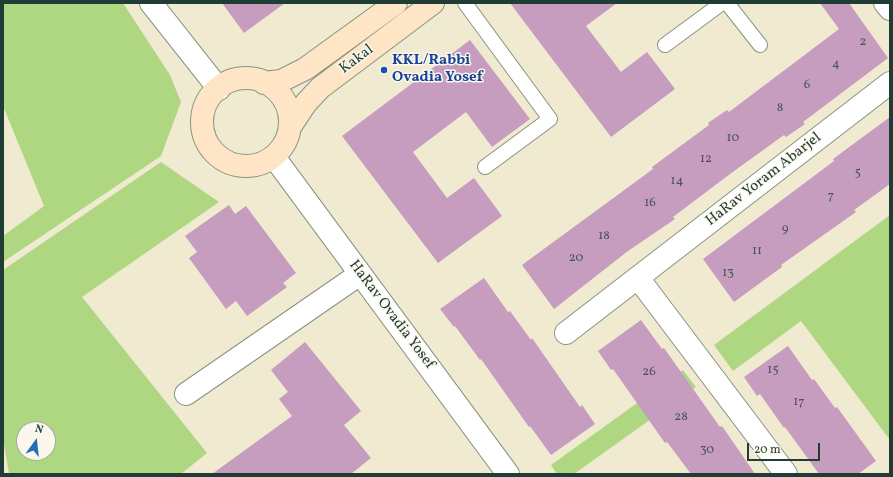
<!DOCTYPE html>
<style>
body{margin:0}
#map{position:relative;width:893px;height:477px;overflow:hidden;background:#f0ead1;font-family:Vollkorn,serif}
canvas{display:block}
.frame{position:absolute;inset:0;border:4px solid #1f3d34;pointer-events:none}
.north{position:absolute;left:16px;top:421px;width:40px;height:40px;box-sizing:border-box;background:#fbf7ec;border:1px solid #a3ada2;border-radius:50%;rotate:15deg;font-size:11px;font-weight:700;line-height:16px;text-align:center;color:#1f3d34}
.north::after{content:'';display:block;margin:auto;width:14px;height:18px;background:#1f6fb2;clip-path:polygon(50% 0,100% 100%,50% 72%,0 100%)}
.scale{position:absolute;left:747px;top:443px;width:73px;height:18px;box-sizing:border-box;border:2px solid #1f3d34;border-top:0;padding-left:5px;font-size:12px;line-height:14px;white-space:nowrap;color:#1f3d34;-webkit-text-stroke:3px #fbf7ec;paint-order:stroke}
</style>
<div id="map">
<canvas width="893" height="477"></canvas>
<div class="frame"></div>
<div class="north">N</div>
<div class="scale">20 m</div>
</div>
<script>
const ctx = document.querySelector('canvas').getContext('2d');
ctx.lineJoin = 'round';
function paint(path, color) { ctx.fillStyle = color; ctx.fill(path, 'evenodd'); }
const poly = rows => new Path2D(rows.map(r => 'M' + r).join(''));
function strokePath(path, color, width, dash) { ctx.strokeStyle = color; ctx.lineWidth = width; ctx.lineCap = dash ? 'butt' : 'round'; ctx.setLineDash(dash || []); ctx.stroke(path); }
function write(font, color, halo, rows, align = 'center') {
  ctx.font = font + ' Vollkorn,serif'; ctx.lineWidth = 3; ctx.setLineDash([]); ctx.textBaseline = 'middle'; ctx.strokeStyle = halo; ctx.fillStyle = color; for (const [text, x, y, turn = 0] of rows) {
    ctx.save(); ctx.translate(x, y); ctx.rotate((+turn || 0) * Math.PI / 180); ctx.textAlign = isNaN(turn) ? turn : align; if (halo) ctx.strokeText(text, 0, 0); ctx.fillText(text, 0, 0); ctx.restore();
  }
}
const green = poly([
 [3,3,123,3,170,75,181,102,161,156,3,262,3,236,44,206,3,106],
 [161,162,219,202,82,297,207,453,181,474,9,474,3,438,3,270],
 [24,429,48,429,48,453,24,453],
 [890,215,890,440,801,321,733,371,714,345],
 [683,370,696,387,574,474,557,474,551,465]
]);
const building = poly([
 [222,3,285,3,244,33],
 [510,3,617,3,586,26,621,72,647,52,675,89,611,137],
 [820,3,849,3,888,58,803,122,805,124,786,137,784,135,730,174,673,217,675,219,628,251,554,309,522,265,653,169,652,167,709,125,708,123,727,110,729,112,839,29],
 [470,40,530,119,492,147,466,112,413,152,447,198,474,178,502,216,438,263,342,136],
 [890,117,890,184,854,210,856,212,781,265,782,267,734,302,703,259,834,161,833,159],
 [229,205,235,214,246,206,296,273,283,283,287,287,247,316,236,301,226,309,189,258,197,252,185,236],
 [484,278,508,312,510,311,531,340,532,338,580,407,582,405,595,424,551,455,530,426,529,427,481,359,480,360,455,326,454,327,440,309],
 [641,320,662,349,664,348,720,427,722,426,755,474,691,474,667,442,665,443,613,369,611,370,598,351],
 [305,342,361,411,344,425,371,458,351,474,212,474,292,416,279,399,288,392,271,370],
 [788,346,812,380,814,379,835,408,837,407,876,461,858,474,819,474,785,427,784,428,760,394,757,396,744,377]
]);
const lane = poly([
 [465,3,550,119,485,167],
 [727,3,760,45],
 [665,45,722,3]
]);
const street = poly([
 [151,3,219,89],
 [885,3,890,9],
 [274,157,508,474],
 [638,278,786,474],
 [566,333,890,83],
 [186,394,360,274]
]);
const secondary = poly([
 '202 122a44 44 0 1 1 88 0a44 44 0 1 1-88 0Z',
 [264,83,281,81,305,69,396,3],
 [290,127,306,103,320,88,433,3]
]);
const markers = [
 [384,70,4,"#1a4fb4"]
];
const numberNames = [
 ["2",863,43],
 ["4",836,65],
 ["6",807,86],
 ["8",780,109],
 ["10",733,139],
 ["12",706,160],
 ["5",858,174],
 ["14",677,182],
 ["7",831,197],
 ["16",650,204],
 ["9",785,230],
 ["18",604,237],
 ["11",757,252],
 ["20",576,259],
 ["13",728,274],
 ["15",773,371],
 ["26",649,373],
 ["17",799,403],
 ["28",681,418],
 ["30",707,451]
];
const streetNames = [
 ["Kakal",357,60,-37],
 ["HaRav Yoram Abarjel",764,180,-38],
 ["HaRav Ovadia Yosef",391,315,53]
];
const transitNames = [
 ["KKL/Rabbi",392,61],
 ["Ovadia Yosef",392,78]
];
paint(green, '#afd782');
paint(building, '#c69cbf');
strokePath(lane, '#889482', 16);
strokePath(street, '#889482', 24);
strokePath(secondary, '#889482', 24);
strokePath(lane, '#fff', 14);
strokePath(street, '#fff', 22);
strokePath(secondary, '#fde5c5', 22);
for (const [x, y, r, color] of markers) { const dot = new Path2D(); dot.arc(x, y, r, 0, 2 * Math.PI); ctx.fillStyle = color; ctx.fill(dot); strokePath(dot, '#fbf7ec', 1.5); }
write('13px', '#495557', null, numberNames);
write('15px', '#1f3d34', '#fbf7ec', streetNames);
write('bold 15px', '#164399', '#fbf7ec', transitNames, 'left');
</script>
